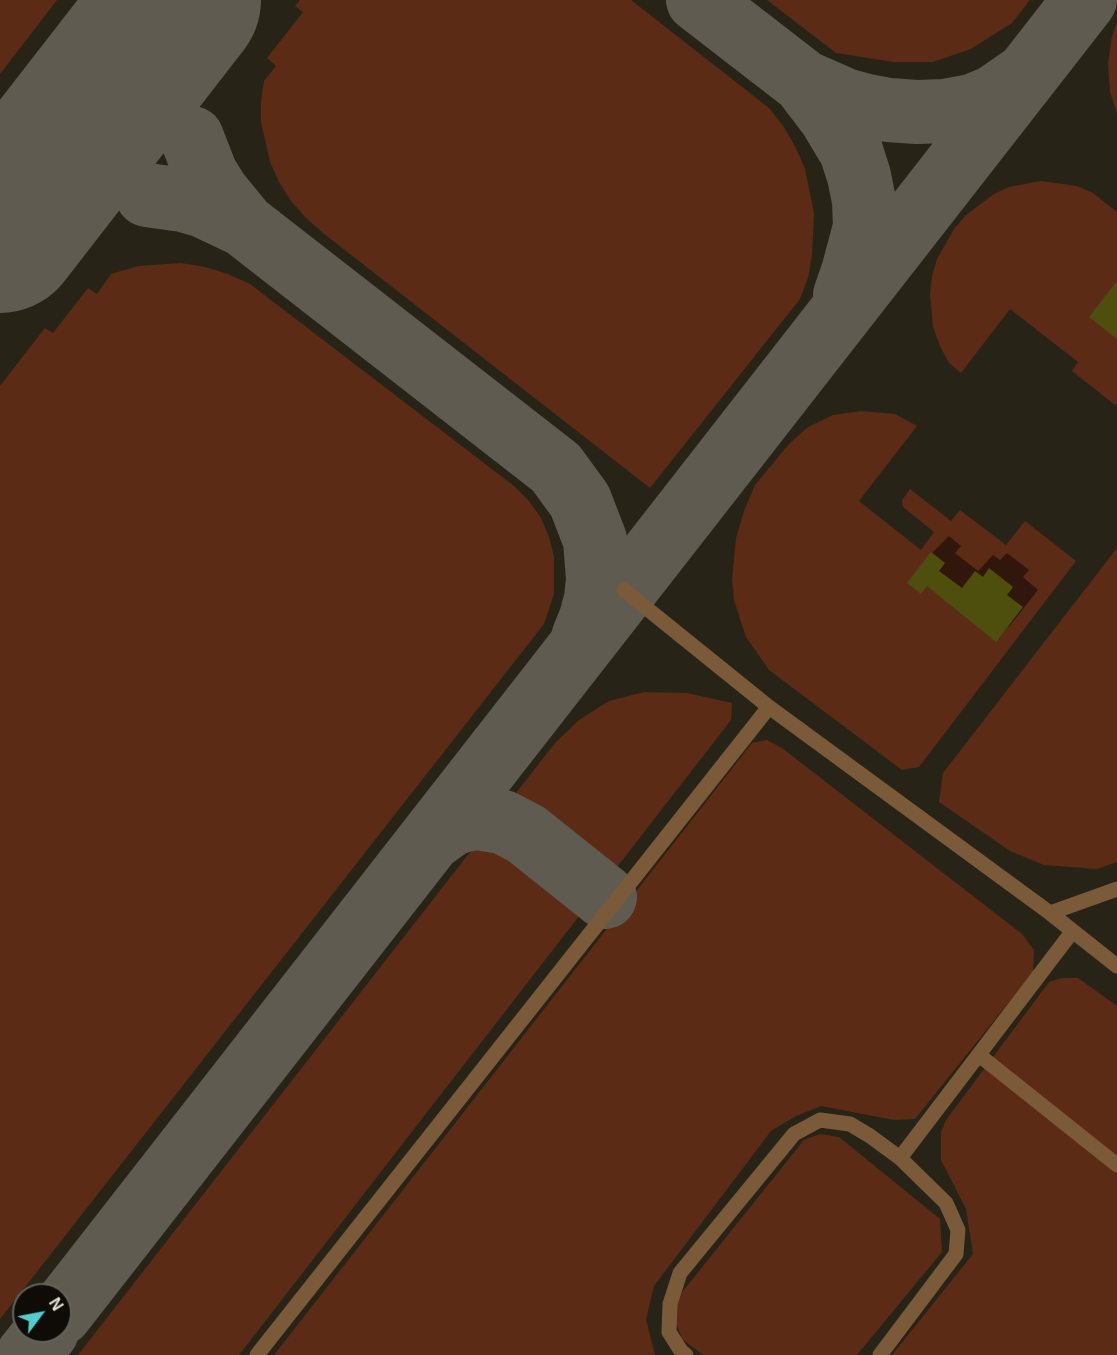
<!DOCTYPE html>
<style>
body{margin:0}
#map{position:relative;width:1117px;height:1355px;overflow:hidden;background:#282317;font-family:Helvetica,sans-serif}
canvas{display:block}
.north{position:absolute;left:12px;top:1283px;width:60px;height:60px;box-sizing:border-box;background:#0f0c07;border:2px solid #64615b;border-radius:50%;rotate:58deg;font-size:16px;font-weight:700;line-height:24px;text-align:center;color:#e4e1d8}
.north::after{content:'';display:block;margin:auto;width:21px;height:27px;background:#52cdcf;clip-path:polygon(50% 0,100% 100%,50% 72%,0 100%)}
</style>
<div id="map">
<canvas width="1117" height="1355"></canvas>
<div class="north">N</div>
</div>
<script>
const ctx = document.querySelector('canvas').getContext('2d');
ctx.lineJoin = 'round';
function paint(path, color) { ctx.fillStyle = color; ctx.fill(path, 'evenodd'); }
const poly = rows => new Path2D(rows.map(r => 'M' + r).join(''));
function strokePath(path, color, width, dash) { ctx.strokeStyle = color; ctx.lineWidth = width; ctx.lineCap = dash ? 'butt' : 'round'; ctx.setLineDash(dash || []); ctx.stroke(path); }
const green = poly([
 [0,0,57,0,0,74],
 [300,0,631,0,769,108,784,127,796,148,805,169,814,213,812,256,808,278,800,299,650,488,323,233,306,218,291,201,279,182,270,162,261,122,261,101,264,81,276,66,267,58,303,12,295,6],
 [767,0,1030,0,1012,23,971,49,933,62,894,62,836,53],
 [1117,22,1117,113,1110,92,1108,64,1112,36],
 [1041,181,1077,186,1093,193,1117,212,1117,403,1115,405,1072,371,1078,362,1010,309,961,373,949,363,940,346,933,327,930,293,932,276,937,259,954,229,966,215,994,194,1009,187],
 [181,263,205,267,228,274,250,284,514,486,529,501,541,518,549,537,554,557,554,594,544,624,0,1319,0,386,45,328,53,333,88,288,97,294,111,274,138,266],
 [861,411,895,414,917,426,859,501,921,550,934,532,903,507,902,500,910,489,951,521,960,510,1006,545,1025,521,1076,561,919,767,902,770,769,670,746,637,734,600,732,579,736,538,744,511,755,485,789,444,808,427,833,415],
 [1117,548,1117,862,1097,869,1044,865,1010,851,939,802,943,773],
 [644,692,687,693,732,703,731,720,239,1355,78,1355,555,743,579,720,609,701],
 [767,740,782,748,1022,934,1034,950,1033,972,915,1119,894,1120,821,1106,796,1116,771,1131,654,1286,646,1319,655,1355,274,1355,752,743],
 [1062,978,1078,978,1117,1006,1117,1355,892,1355,973,1254,966,1209,941,1160,941,1132,946,1120,1049,982],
 [820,1134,839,1137,940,1219,942,1252,857,1355,703,1355,682,1339,676,1323,676,1305,683,1291,804,1140]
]);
const shadow = poly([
 [949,536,961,546,955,553,978,571,993,555,1000,560,1007,553,1029,570,1023,577,1038,590,1012,623,995,640,928,585,921,592,932,553]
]);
const taxiway = poly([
 [698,0,804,82,830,116,851,151,859,176,864,201,865,227,853,272,845,295],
 [804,82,845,100,867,106,888,110,917,112,945,111,972,106,994,97,1023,77],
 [192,138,206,174,217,192,244,225],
 [147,195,183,200,204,206,244,225,556,468,580,501,595,540,598,579,596,599,591,618,583,638],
 [431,839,452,824,465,820,477,818,503,822,526,834,605,897],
 [60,1314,1085,0],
 [28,1355,47,1331]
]);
const runway = poly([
 [0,232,180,0]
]);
const building = poly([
 [1117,281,1117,339,1089,317],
 [931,552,945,563,939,571,962,588,975,571,983,577,989,568,1013,587,1007,595,1023,607,996,642,927,586,921,594,907,583]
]);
const minor = poly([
 [624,590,769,707,1050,913,1117,966],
 [1050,913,1117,889],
 [979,1055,1117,1165],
 [900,1158,1072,932],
 [257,1355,769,707],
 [686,1355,681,1351,669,1332,670,1304,680,1273,794,1134,820,1120,850,1124,870,1136,900,1158,946,1203,958,1230,956,1254,880,1355]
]);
paint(green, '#5c2b16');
paint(shadow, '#0007');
strokePath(taxiway, '#605b50', 64);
strokePath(runway, '#605b50', 162);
paint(building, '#4f4f0d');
strokePath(minor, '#7b5a39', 15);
</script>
